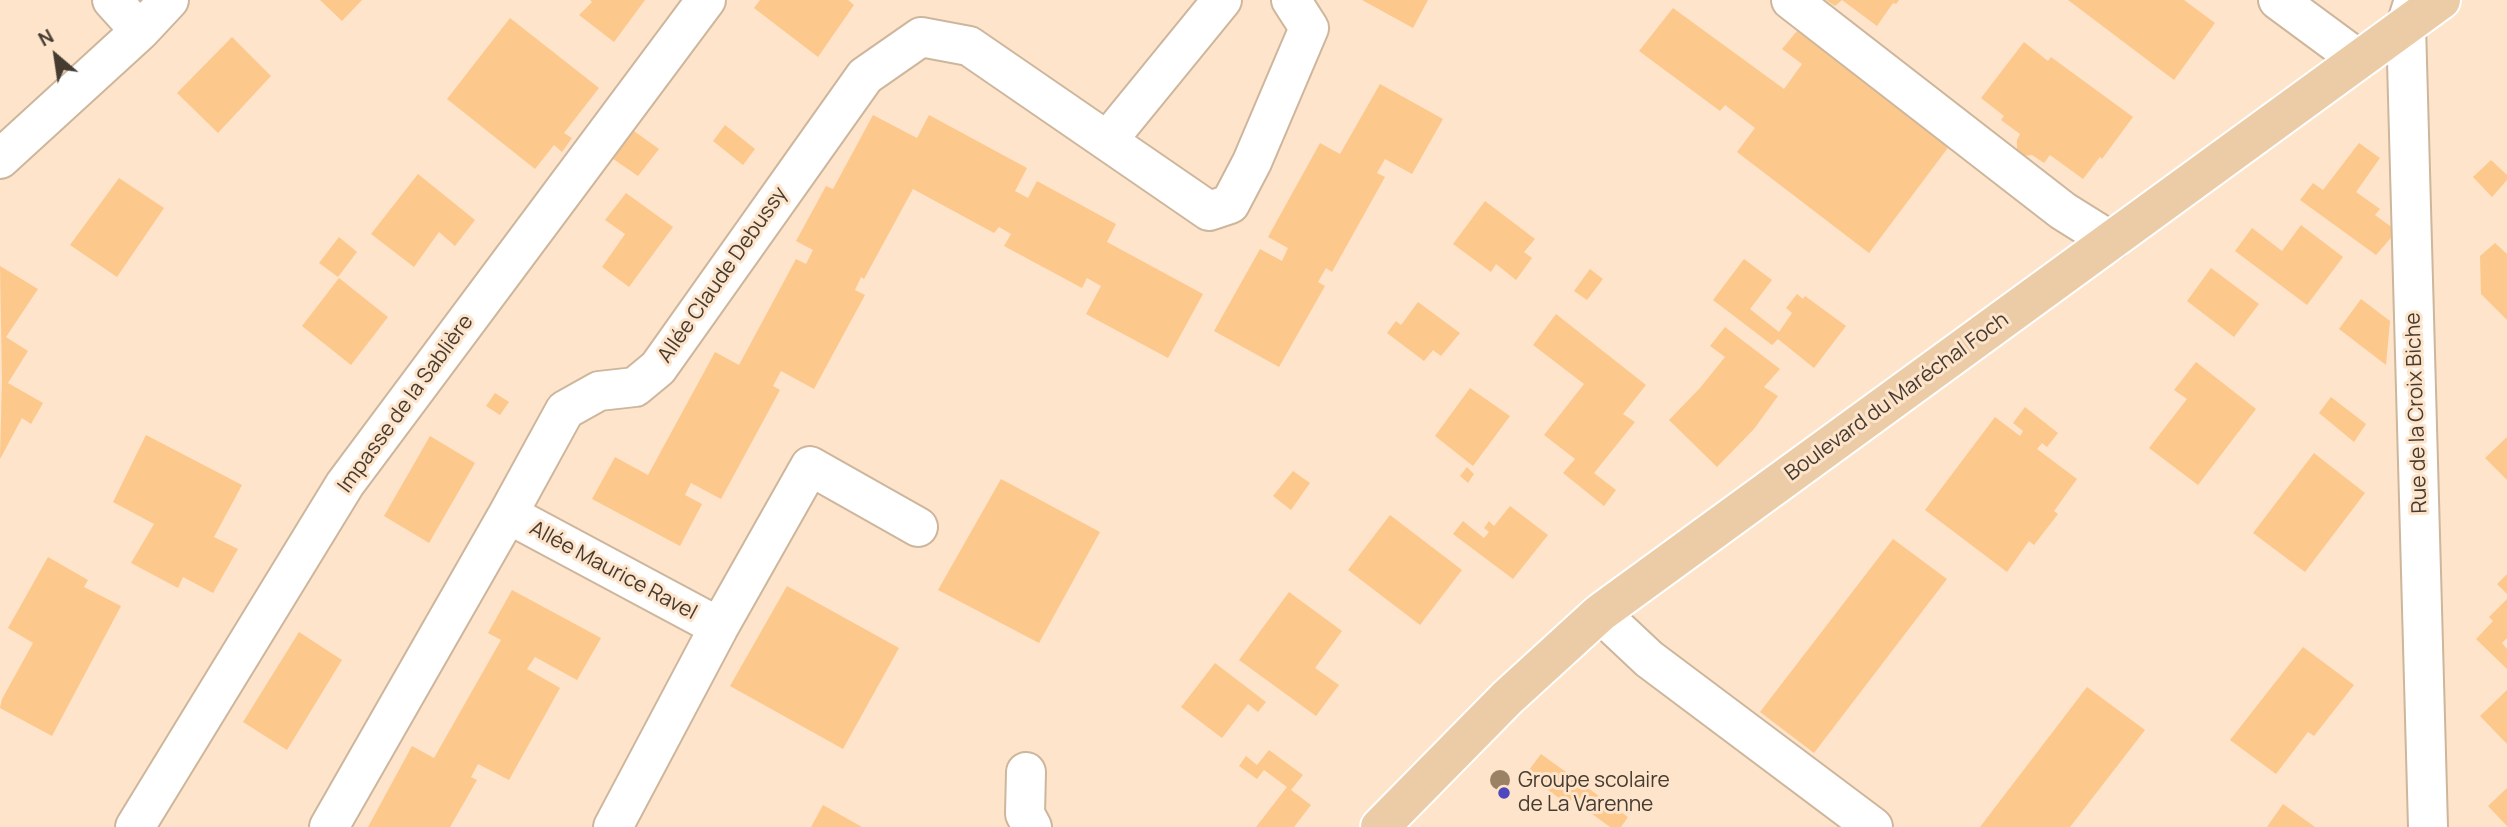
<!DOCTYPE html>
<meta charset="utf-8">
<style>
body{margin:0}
#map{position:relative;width:2507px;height:827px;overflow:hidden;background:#fde4ca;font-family:Manrope,sans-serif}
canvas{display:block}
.north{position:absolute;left:21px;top:21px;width:70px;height:70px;-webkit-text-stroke:5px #fde4ca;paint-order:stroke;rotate:331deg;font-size:19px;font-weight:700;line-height:28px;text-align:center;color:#453b31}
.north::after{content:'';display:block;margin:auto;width:24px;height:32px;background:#453b31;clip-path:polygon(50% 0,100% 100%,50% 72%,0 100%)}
</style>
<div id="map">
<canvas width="2507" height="827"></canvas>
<div class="north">N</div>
</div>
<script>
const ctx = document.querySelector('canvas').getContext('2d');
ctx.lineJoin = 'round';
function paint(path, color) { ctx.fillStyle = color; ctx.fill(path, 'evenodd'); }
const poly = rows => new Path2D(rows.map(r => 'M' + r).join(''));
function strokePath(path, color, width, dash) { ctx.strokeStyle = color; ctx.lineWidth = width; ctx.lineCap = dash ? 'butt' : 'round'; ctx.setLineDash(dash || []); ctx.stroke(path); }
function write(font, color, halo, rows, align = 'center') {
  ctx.font = font + ' Manrope,sans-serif'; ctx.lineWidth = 6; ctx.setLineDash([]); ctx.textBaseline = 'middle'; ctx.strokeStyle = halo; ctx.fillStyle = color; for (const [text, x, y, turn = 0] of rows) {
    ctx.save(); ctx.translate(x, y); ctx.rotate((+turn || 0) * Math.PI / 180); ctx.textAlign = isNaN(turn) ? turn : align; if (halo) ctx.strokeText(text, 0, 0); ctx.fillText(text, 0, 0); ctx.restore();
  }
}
const building = poly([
 [320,0,362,0,342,21],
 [590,0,645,0,614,42,579,15,592,2],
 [760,0,848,0,854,5,818,57,754,8],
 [1362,0,1428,0,1413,28],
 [1826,0,1899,0,1896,4,1893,3,1877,26,1842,0,1835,6],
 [2068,0,2184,0,2215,23,2174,80],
 [1673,8,1784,89,1802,64,1782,49,1797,31,1950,145,1869,253,1737,152,1755,128,1725,105,1720,111,1639,51],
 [510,18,599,88,564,133,572,138,562,152,554,145,535,169,447,99],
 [232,37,271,76,218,133,177,93],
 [2024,42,2048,61,2051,57,2133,117,2102,159,2100,157,2083,179,2050,155,2044,163,2032,155,2024,156,2017,150,2017,140,2020,134,2001,120,2004,116,1981,98],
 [1380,84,1443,119,1412,174,1385,159,1377,173,1385,177,1332,272,1326,268,1318,282,1325,286,1279,367,1214,331,1260,249,1282,261,1288,248,1268,237,1320,143,1340,154],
 [873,115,917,138,929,115,1027,168,1015,191,1028,198,1037,181,1116,224,1107,242,1203,294,1168,358,1086,314,1101,286,1087,278,1082,288,1004,246,1011,234,999,227,994,233,913,189,864,279,861,277,855,290,865,295,814,389,781,371,773,386,780,390,721,499,691,483,685,495,702,504,680,546,592,499,615,457,648,475,715,352,739,365,796,259,806,264,813,250,796,241,826,186,833,189],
 [725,125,755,149,743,165,713,141],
 [627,126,659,149,638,176,606,154],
 [2359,143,2380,158,2356,192,2380,209,2375,215,2397,231,2376,255,2300,200,2313,183,2323,190],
 [2491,160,2507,175,2507,180,2492,197,2473,177],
 [418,174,475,220,455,246,439,232,414,267,371,234],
 [119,178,164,208,117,277,70,245],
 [626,193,673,227,629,287,602,267,625,234,605,220],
 [1485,201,1535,239,1524,252,1532,258,1516,280,1496,264,1491,272,1453,244],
 [2301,225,2343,257,2307,305,2235,251,2252,228,2282,251],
 [339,237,357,252,338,277,319,263],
 [2495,243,2507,254,2507,320,2481,294,2480,256],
 [1744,259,1772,280,1750,309,1779,332,1792,313,1786,308,1797,294,1803,299,1805,296,1846,326,1814,368,1778,339,1772,345,1713,300],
 [0,266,38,289,6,337,28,351,8,383,43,403,31,424,22,418,0,459,2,379],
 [2211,268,2259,304,2234,337,2187,301],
 [1590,269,1603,279,1587,300,1574,291],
 [339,278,388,317,351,365,302,326],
 [2361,299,2390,321,2386,365,2339,329],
 [1418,302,1460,333,1441,356,1433,350,1424,361,1387,333,1396,321,1401,325],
 [1556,314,1646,385,1623,414,1635,422,1594,473,1616,490,1604,506,1563,473,1575,459,1544,435,1584,384,1533,345],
 [1725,327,1780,369,1764,387,1778,396,1754,429,1717,467,1669,420,1700,388,1725,357,1710,346],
 [2196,362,2256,409,2198,485,2149,448,2187,399,2174,390],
 [1470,388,1510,416,1473,466,1435,436],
 [495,393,509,402,500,415,486,406],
 [2331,397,2366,424,2354,442,2319,413],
 [2025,407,2058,433,2047,447,2042,443,2037,449,2077,479,2054,511,2058,514,2034,545,2029,541,2007,572,1925,510,1995,417,2020,436,2023,431,2013,423],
 [146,435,242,485,214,537,238,549,213,593,183,577,178,588,131,563,154,524,113,502],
 [430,436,475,463,429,543,384,516],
 [2507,437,2507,480,2485,458],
 [2314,453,2365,493,2305,572,2253,533],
 [1467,467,1474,474,1468,483,1460,476],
 [1293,471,1310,483,1291,510,1273,496],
 [1001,479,1100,532,1039,643,938,590],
 [1510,506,1548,535,1513,579,1453,534,1463,521,1484,538,1489,532,1484,528,1489,521,1494,526],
 [1390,515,1462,570,1420,625,1348,570],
 [1893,539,1947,579,1814,753,1760,712],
 [48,557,88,580,84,587,121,606,52,736,0,708,2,699,33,643,8,628],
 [2507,574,2507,594,2497,584],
 [787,586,899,648,843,749,730,686],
 [512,590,601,638,577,680,535,657,527,669,560,688,509,780,478,764,471,777,477,780,450,827,368,827,412,746,434,758,501,640,488,633],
 [1289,592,1342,631,1315,668,1339,685,1316,716,1239,660],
 [2507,599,2507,638,2502,643,2507,649,2507,669,2476,639,2493,621,2489,617],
 [299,632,342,660,287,750,243,722],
 [2303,647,2354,685,2314,736,2308,732,2276,774,2230,740],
 [1215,663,1266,702,1258,712,1248,704,1222,738,1181,707],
 [2087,687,2145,730,2070,827,1980,827],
 [2507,690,2507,744,2480,716],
 [1269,750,1303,775,1291,790,1311,805,1294,827,1256,827,1287,787,1264,770,1257,779,1239,766,1246,756,1257,765],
 [1541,754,1628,817,1621,827,1610,827,1588,811,1590,808,1575,796,1567,804,1526,774],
 [2507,788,2507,826,2488,806],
 [2283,804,2315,827,2267,827],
 [823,805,862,827,811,827]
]);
const minor = poly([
 [112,0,140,31],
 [1791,0,2063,211,2111,241],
 [2278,0,2358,59],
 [2414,0,2406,25,2428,827],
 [1107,141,1222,0],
 [0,159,140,31,169,0],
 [508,514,719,627],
 [1600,613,1649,659,1873,827],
 [1026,772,1025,814,1032,827],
 [135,827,345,484,706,0],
 [329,827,508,514,565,410,599,391,635,387,658,368,865,76,921,37,969,46,1209,211,1230,204,1252,162,1309,28,1291,0],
 [613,827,719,627,810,466,918,527]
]);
const major = poly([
 [1380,827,1507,698,1600,613,2441,0]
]);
const trees = [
 [1500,780]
];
const markers = [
 [1504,793,7,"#4e47be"]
];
const streetNames = [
 ["Allée Claude Debussy",723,275,-55],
 ["Boulevard du Maréchal Foch",1897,397,-36],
 ["Impasse de la Sablière",406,404,-54],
 ["Rue de la Croix Biche",2417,413,-92],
 ["Allée Maurice Ravel",613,571,28]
];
const poiNames = [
 ["Groupe scolaire",1518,781],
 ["de La Varenne",1518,805]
];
paint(building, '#fdc88c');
strokePath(minor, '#cdb69c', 42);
strokePath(major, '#fff', 42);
strokePath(minor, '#fff', 38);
strokePath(major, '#eccca6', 38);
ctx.fillStyle = '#9b8264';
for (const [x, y] of trees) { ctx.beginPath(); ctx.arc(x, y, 10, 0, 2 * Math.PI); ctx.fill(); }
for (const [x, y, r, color] of markers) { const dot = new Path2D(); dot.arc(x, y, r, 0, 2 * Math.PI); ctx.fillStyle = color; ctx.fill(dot); strokePath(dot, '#fde4ca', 2.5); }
write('21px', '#453b31', '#fde4ca', streetNames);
write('21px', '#453b31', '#fde4ca', poiNames, 'left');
</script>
